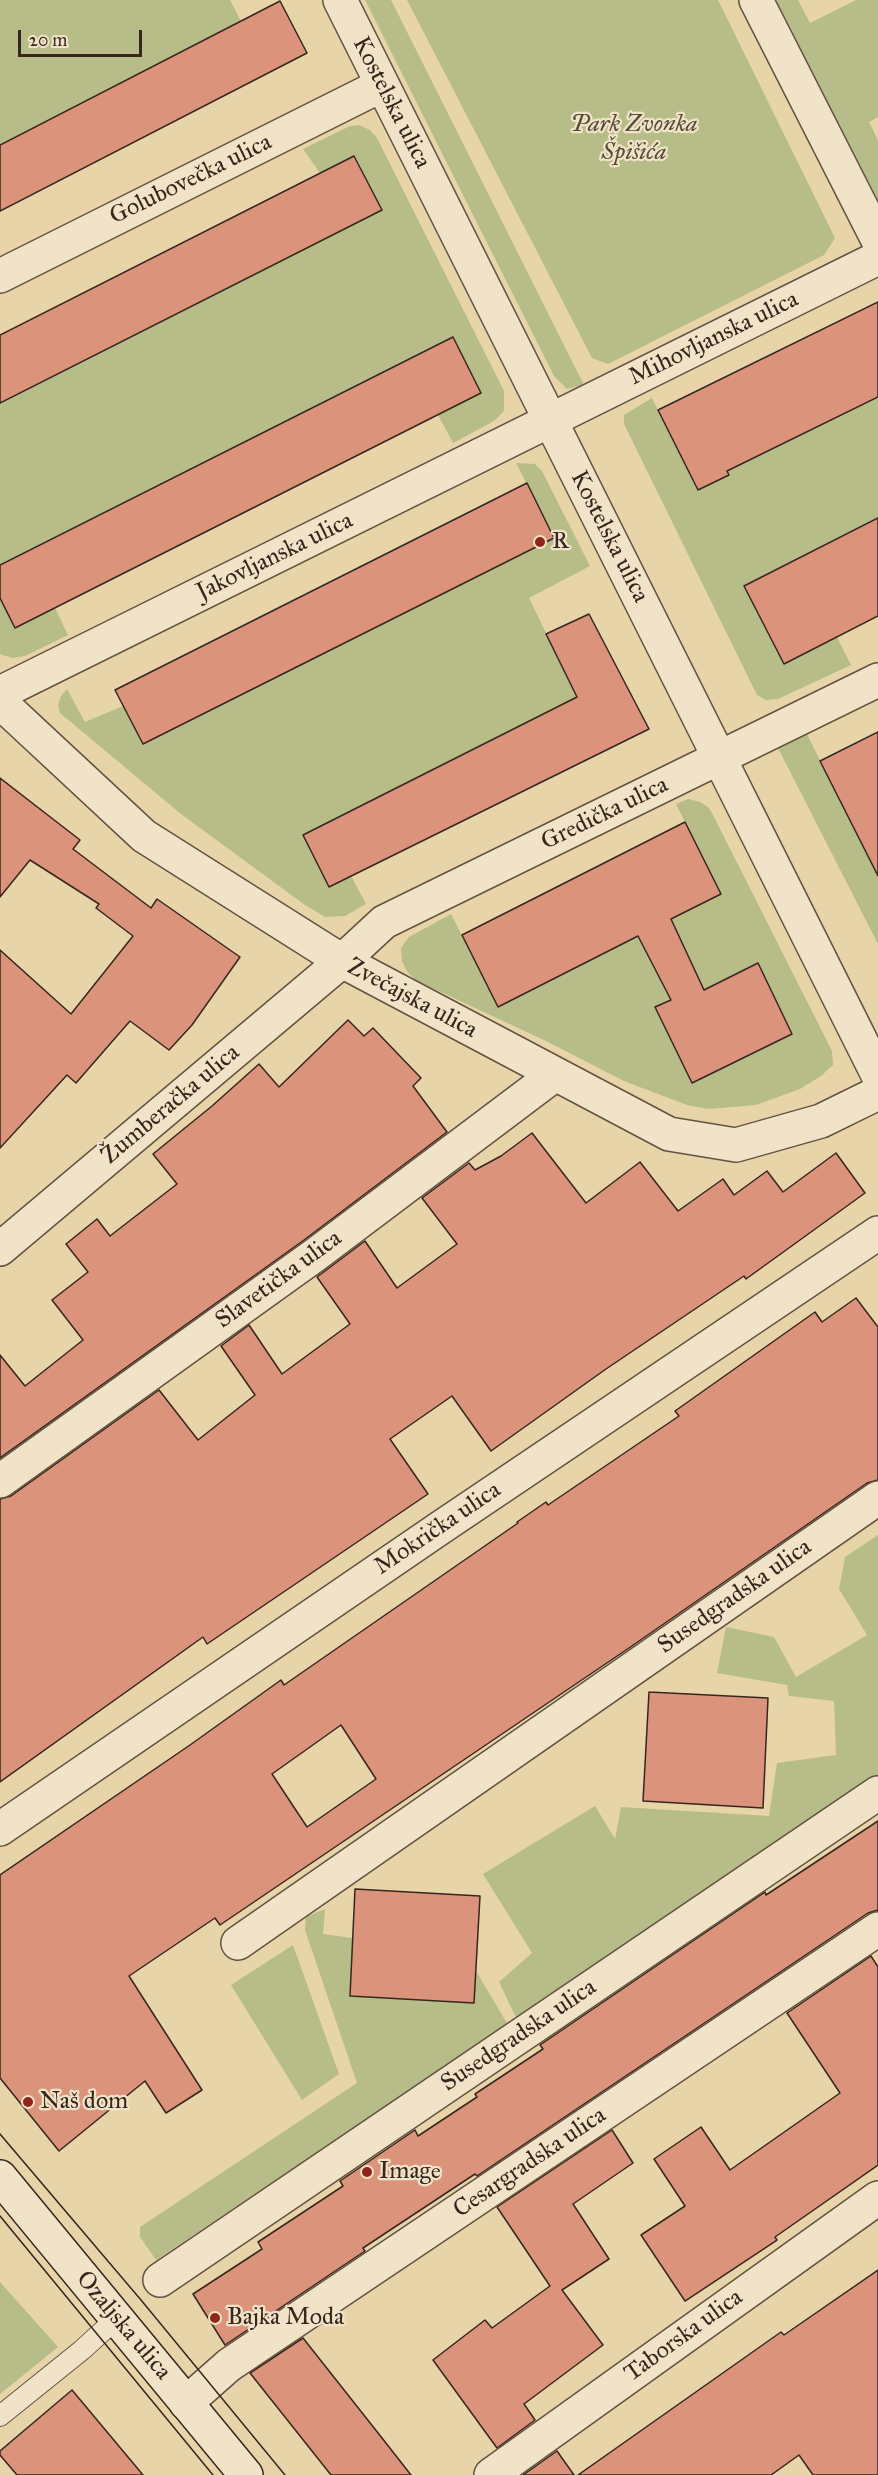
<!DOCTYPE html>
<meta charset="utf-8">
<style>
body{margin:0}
#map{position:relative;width:878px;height:2475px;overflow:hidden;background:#e8d4a9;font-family:"IM FELL Great Primer",serif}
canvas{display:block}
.scale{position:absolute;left:18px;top:30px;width:124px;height:27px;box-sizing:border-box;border:3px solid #37261e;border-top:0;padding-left:8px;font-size:18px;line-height:21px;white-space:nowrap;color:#37261e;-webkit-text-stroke:4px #f0e3c7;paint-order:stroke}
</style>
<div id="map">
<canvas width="878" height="2475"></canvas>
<div class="scale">20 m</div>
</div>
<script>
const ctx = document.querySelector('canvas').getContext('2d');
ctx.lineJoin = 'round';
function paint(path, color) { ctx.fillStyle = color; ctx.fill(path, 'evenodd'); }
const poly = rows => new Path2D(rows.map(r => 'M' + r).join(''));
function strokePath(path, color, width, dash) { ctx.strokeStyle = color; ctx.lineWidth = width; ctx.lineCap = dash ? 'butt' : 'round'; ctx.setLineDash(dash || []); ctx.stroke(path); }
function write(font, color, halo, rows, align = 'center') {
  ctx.font = font + ' "IM FELL Great Primer",serif'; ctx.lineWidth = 4.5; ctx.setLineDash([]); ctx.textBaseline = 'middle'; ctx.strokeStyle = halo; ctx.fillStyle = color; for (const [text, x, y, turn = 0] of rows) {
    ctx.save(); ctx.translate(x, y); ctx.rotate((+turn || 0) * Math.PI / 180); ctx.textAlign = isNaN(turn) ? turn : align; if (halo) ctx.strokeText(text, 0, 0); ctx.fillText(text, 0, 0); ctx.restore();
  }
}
const green = poly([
 [0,0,230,0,241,21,0,145],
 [365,0,391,0,584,385,567,389,554,376],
 [407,0,718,0,835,238,824,255,608,364,592,358],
 [776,0,798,0,810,23,856,0,878,0,878,117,869,122,878,140,878,200,875,201],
 [359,125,370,130,377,138,504,391,504,411,494,421,453,443,438,415,481,393,453,338,0,565,0,404,382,210,355,156,320,173,303,149,350,126],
 [878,397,878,518,784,663,837,637,851,665,778,699,766,700,757,695,624,424,624,415,652,398,698,490,729,475,717,452,758,456],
 [516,463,535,464,542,471,590,566,529,598,577,697,303,835,329,887,351,876,366,904,345,916,325,917,305,905,181,814,60,713,58,705,61,696,67,689,85,722,123,706,143,744,554,538],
 [0,598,15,628,55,608,68,635,25,656,13,658,2,655,0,654],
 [807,734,855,832,878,821,878,944,778,748],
 [688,799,700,802,708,807,712,813,832,1051,833,1065,821,1076,800,1089,756,1105,708,1109,687,1105,624,1081,546,1041,415,980,406,970,402,961,401,948,409,937,451,914,499,1007,721,894,676,804],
 [878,1535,878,1779,517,2020,499,1982,532,1953,483,1874,595,1806,615,1839,621,1807,769,1816,777,1763,836,1755,834,1701,789,1696,787,1685,717,1673,726,1627,774,1637,796,1677,867,1635,839,1589,845,1557],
 [325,1909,323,1934,353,1938,350,1996,474,2003,476,1971,508,2025,156,2260,140,2237,140,2227,357,2083,305,1930,306,1917],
 [293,1945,339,2074,302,2100,231,1985],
 [0,2282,58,2347,0,2394]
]);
const building = poly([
 [280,1,307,53,0,211,0,145,280,1],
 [354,156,382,210,0,403,0,335,354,156],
 [878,302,878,397,727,471,729,475,698,490,658,410,878,302],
 [453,337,481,393,15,628,0,598,0,565,453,337],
 [527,483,554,538,143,744,115,690,527,483],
 [878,518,878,616,784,664,744,586,878,518],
 [589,614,649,729,329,887,303,835,577,697,546,634,589,614],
 [878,732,878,876,820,761,878,732],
 [0,778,80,840,73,849,151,908,157,899,240,957,192,1025,169,1050,130,1021,76,1083,67,1075,0,1148,0,950,71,1014,133,936,96,908,99,904,30,860,0,897,0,778],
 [685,822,721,894,671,919,704,990,758,963,792,1034,692,1083,655,1007,671,1000,638,936,498,1007,462,935,685,822],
 [348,1020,364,1036,373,1028,421,1078,413,1086,447,1132,304,1240,0,1458,0,1355,25,1386,83,1340,52,1300,88,1272,66,1244,97,1219,110,1236,177,1184,153,1154,212,1106,259,1064,279,1087,348,1020],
 [532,1133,586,1203,640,1162,678,1211,723,1179,734,1195,767,1171,783,1192,836,1153,865,1193,746,1279,744,1276,606,1369,491,1451,452,1396,390,1439,428,1494,207,1644,203,1637,0,1782,0,1499,11,1496,159,1390,198,1440,255,1395,221,1346,249,1325,282,1374,350,1324,317,1277,365,1241,397,1288,457,1244,422,1198,469,1163,475,1170,501,1156,532,1133],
 [856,1298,878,1327,878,1480,867,1483,629,1648,220,1925,215,1918,129,1976,202,2090,166,2113,145,2081,59,2151,0,2078,0,1875,190,1745,281,1680,284,1685,518,1523,517,1522,546,1502,548,1505,679,1416,675,1411,815,1312,822,1322,856,1298],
 [341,1725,376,1779,307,1827,272,1774,341,1725],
 [649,1692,768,1698,763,1808,643,1801,649,1692],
 [878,1821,878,1910,868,1913,477,2176,475,2174,363,2248,365,2251,225,2345,193,2294,262,2249,258,2242,343,2186,340,2181,415,2130,418,2136,477,2097,475,2094,543,2049,540,2045,765,1892,766,1895,878,1821],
 [355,1889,480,1896,474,2003,350,1996,355,1889],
 [871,1956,878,1967,878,2165,775,2237,777,2240,685,2301,641,2235,685,2206,654,2159,701,2127,730,2170,840,2093,787,2013,871,1956],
 [612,2130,633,2163,573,2204,609,2259,562,2290,603,2345,524,2404,535,2420,497,2448,433,2360,485,2320,492,2328,550,2286,497,2207,612,2130],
 [878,2270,878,2475,813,2475,799,2455,771,2475,578,2475,781,2332,784,2335,878,2270],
 [303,2338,382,2438,411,2475,331,2475,250,2373,303,2338],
 [72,2390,143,2475,17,2475,0,2455,0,2451,72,2390],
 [557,2451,574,2475,523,2475,557,2451]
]);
const service = poly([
 [0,2416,82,2350,117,2318]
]);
const minor = poly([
 [340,0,878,1075],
 [756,0,878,240],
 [0,276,382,85],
 [0,693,878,258],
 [0,702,144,836,342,961,669,1134,736,1145,821,1121,878,1093],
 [0,1249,342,961,384,922,878,680],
 [0,1481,315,1255,554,1075],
 [0,1829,440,1528,878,1233],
 [238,1943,878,1498],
 [160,2280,878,1793],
 [186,2403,229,2365,878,1929],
 [491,2475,878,2198]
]);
const secondary = poly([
 [0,2177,246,2475]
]);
const tram = poly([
 [0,2134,141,2300,285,2475],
 [0,2216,213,2475]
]);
const markers = [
 [540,542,6,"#8f2418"],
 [28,2102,6,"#8f2418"],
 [367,2172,6,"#8f2418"],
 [215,2318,6,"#8f2418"]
];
const streetNames = [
 ["Kostelska ulica",391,103,63],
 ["Golubovečka ulica",191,180,-26],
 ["Mihovljanska ulica",714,339,-26],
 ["Kostelska ulica",609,537,63],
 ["Jakovljanska ulica",275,557,-26],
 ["Gredička ulica",605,814,-26],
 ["Zvečajska ulica",412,999,28],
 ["Žumberačka ulica",171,1105,-40],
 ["Slavetička ulica",279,1280,-36],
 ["Mokrička ulica",438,1529,-34],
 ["Susedgradska ulica",735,1597,-35],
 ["Susedgradska ulica",519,2036,-34],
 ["Cesargradska ulica",530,2163,-34],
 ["Ozaljska ulica",123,2326,50],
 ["Taborska ulica",684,2336,-36]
];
const parkNames = [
 ["Park Zvonka",634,125],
 ["Špišića",634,153]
];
const poiNames = [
 ["R",552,542],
 ["Naš dom",40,2102],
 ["Image",379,2172],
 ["Bajka Moda",227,2318]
];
paint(green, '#b6bd88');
paint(building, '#db947b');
strokePath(building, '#37261e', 1.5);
strokePath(service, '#635241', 22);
strokePath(minor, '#635241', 36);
strokePath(secondary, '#37261e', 36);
strokePath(service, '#f0e3c7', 20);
strokePath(minor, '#f0e3c7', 33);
strokePath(secondary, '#f0e3c7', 33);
strokePath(tram, '#37261e', 1.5);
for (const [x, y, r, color] of markers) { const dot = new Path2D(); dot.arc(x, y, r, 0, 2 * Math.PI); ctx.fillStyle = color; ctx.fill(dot); strokePath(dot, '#f0e3c7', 2); }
write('24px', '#37261e', '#f0e3c7', streetNames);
write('italic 24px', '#574c38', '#f0e3c7', parkNames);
write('24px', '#37261e', '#f0e3c7', poiNames, 'left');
</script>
